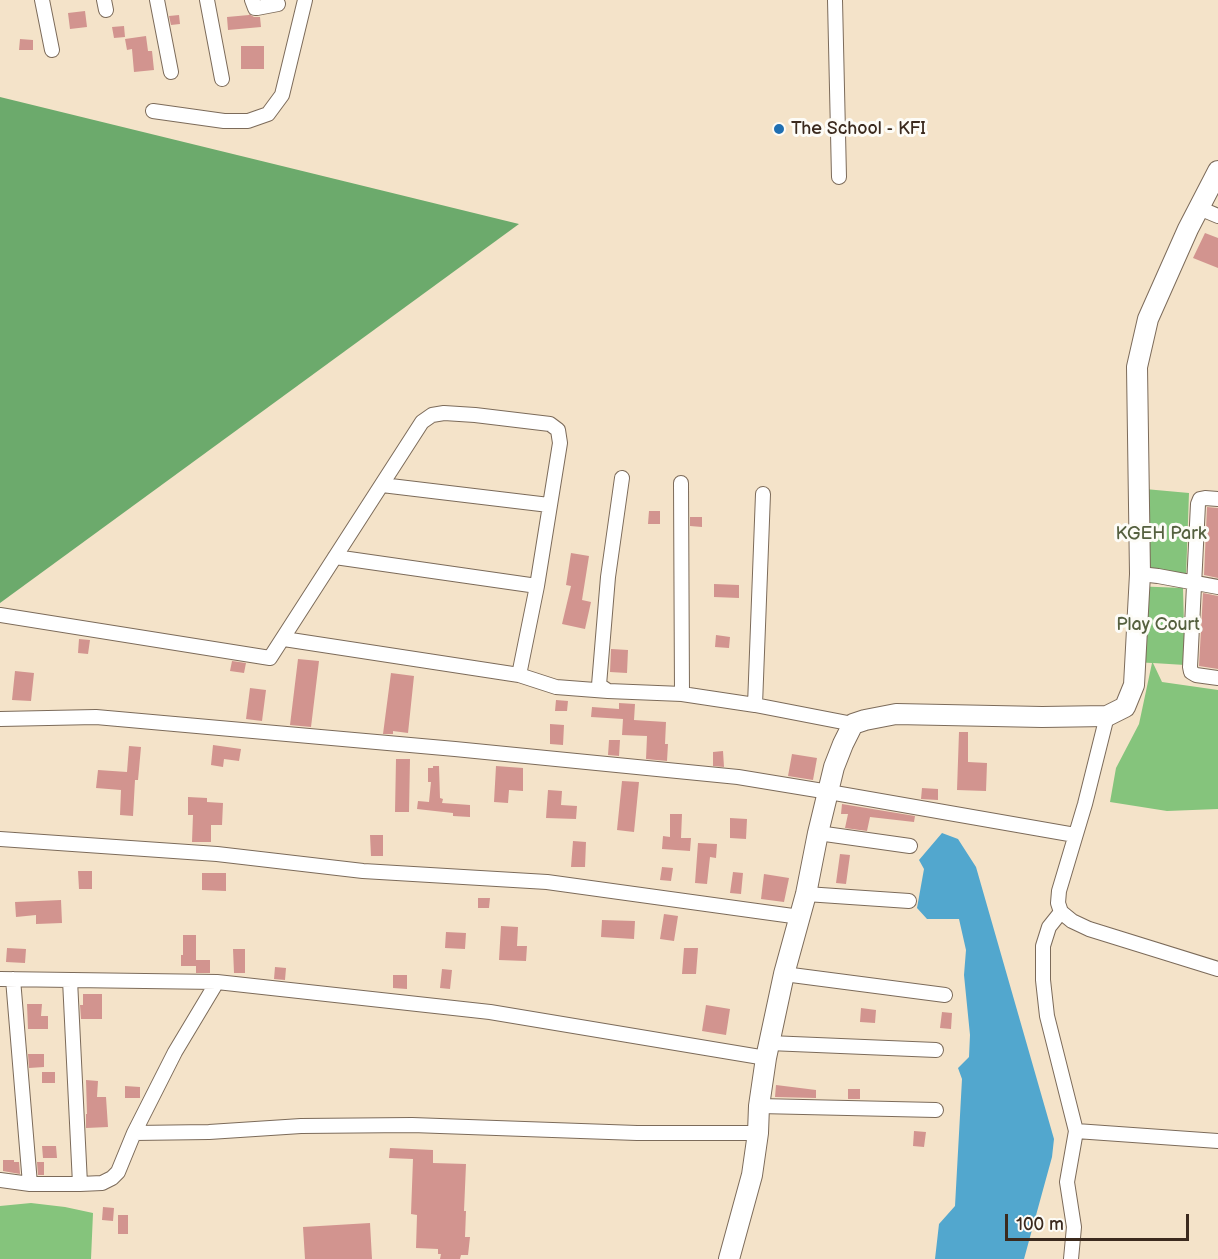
<!DOCTYPE html>
<style>
body{margin:0}
#map{position:relative;width:1218px;height:1259px;overflow:hidden;background:#f4e3c9;font-family:"Balsamiq Sans",sans-serif}
canvas{display:block}
.scale{position:absolute;left:1005px;top:1214px;width:184px;height:27px;box-sizing:border-box;border:3px solid #3b2a1e;border-top:0;padding-left:8px;font-size:18px;line-height:21px;white-space:nowrap;color:#3b2a1e;-webkit-text-stroke:4px #fdfcf7;paint-order:stroke}
</style>
<div id="map">
<canvas width="1218" height="1259"></canvas>
<div class="scale">100 m</div>
</div>
<script>
const ctx = document.querySelector('canvas').getContext('2d');
ctx.lineJoin = 'round';
function paint(path, color) { ctx.fillStyle = color; ctx.fill(path, 'evenodd'); }
const poly = rows => new Path2D(rows.map(r => 'M' + r).join(''));
function strokePath(path, color, width, dash) { ctx.strokeStyle = color; ctx.lineWidth = width; ctx.lineCap = dash ? 'butt' : 'round'; ctx.setLineDash(dash || []); ctx.stroke(path); }
function write(font, color, halo, rows, align = 'center') {
  ctx.font = font + ' "Balsamiq Sans",sans-serif'; ctx.lineWidth = 6; ctx.setLineDash([]); ctx.textBaseline = 'middle'; ctx.strokeStyle = halo; ctx.fillStyle = color; for (const [text, x, y, turn = 0] of rows) {
    ctx.save(); ctx.translate(x, y); ctx.rotate((+turn || 0) * Math.PI / 180); ctx.textAlign = isNaN(turn) ? turn : align; if (halo) ctx.strokeText(text, 0, 0); ctx.fillText(text, 0, 0); ctx.restore();
  }
}
const green = poly([
 [1134,488,1189,493,1186,577,1133,574],
 [1132,586,1183,588,1185,665,1153,663,1162,682,1218,690,1218,809,1167,811,1110,802,1116,768,1139,724,1152,663,1133,662],
 [31,1203,65,1207,93,1213,91,1259,0,1259,0,1206]
]);
const forest = poly([
 [0,97,519,224,0,603]
]);
const water = poly([
 [942,833,958,839,976,867,1054,1139,1052,1157,1024,1259,935,1259,939,1224,955,1206,962,1079,958,1068,969,1057,970,1035,964,975,966,950,959,919,927,919,917,908,924,869,919,860]
]);
const building = poly([
 [85,11,87,27,70,29,68,13],
 [249,14,254,17,260,17,261,27,228,30,227,17,249,15],
 [179,15,180,24,171,25,169,16],
 [124,26,125,37,114,38,112,27],
 [146,36,148,51,152,51,154,70,134,72,132,49,127,50,125,39],
 [20,39,33,40,33,50,19,50],
 [241,46,264,46,264,69,241,69],
 [1205,233,1218,238,1218,268,1193,258],
 [1207,507,1218,508,1218,578,1204,575],
 [649,511,660,511,660,524,648,524],
 [690,517,702,517,702,527,690,526],
 [571,553,589,556,582,600,591,602,585,629,562,624,571,586,566,585],
 [714,584,739,585,739,598,714,597],
 [1203,593,1218,596,1218,669,1199,666],
 [716,635,730,637,729,648,715,647],
 [79,639,90,640,88,654,78,653],
 [611,649,628,650,627,673,610,672],
 [298,659,319,661,311,727,290,725],
 [232,661,246,663,244,673,230,671],
 [15,671,34,673,31,701,12,700],
 [391,673,414,676,408,733,393,731,393,734,383,734],
 [250,688,266,690,262,721,246,719],
 [556,700,568,701,567,711,555,711],
 [619,703,635,704,634,720,666,722,665,744,668,744,667,761,646,759,647,736,622,735,623,719,591,717,592,707,619,709],
 [550,724,564,725,563,745,550,744],
 [959,732,968,732,968,762,987,763,986,791,957,790],
 [609,740,620,740,619,756,608,755],
 [213,745,241,749,239,761,224,759,223,767,211,765],
 [129,746,141,747,138,780,135,780,133,816,120,815,121,790,96,788,98,770,127,772],
 [723,751,724,767,713,766,713,752],
 [792,754,817,758,813,780,788,776],
 [396,759,410,759,409,812,395,812],
 [433,766,439,766,440,798,443,799,442,803,470,805,470,817,453,816,453,813,417,809,418,801,429,802,431,782,428,782,428,768,433,768],
 [496,766,523,768,523,791,509,790,508,803,494,802],
 [622,781,639,782,634,832,617,830],
 [922,788,938,789,938,800,921,799],
 [548,790,562,791,561,805,577,806,576,819,546,818],
 [188,797,207,798,207,802,223,803,222,825,211,825,211,842,192,842,193,815,188,815],
 [842,804,915,816,914,822,870,817,867,831,845,828,848,814,841,814],
 [670,814,682,814,681,838,691,838,690,851,662,849,663,836,670,837],
 [730,818,747,819,746,839,730,838],
 [370,835,383,835,383,856,371,856],
 [573,841,586,842,585,867,571,867],
 [698,843,717,844,716,858,710,857,707,884,695,883],
 [840,854,850,855,846,884,836,883],
 [662,867,673,868,671,881,660,880],
 [78,871,92,871,92,889,79,889],
 [733,872,743,873,741,894,730,893],
 [202,873,226,873,226,891,202,890],
 [764,874,789,878,784,902,761,899],
 [478,898,490,898,489,908,478,908],
 [61,900,62,923,36,924,36,915,16,917,15,902],
 [664,914,678,916,674,941,660,939],
 [602,920,635,921,634,939,601,937],
 [501,926,518,927,517,946,527,946,526,961,499,960],
 [446,932,466,933,465,949,445,948],
 [183,935,196,935,196,960,210,960,210,973,196,973,196,966,181,966,181,955,183,955],
 [7,948,26,949,25,963,6,962],
 [684,948,698,948,696,974,682,974],
 [233,949,245,949,245,973,234,973],
 [275,967,286,968,285,980,274,979],
 [442,969,452,970,450,989,440,988],
 [393,975,407,975,407,989,393,988],
 [83,994,102,994,102,1019,81,1019,80,1005,83,1005],
 [27,1004,42,1004,41,1016,48,1016,48,1029,28,1029],
 [706,1005,730,1009,726,1035,702,1031],
 [861,1008,876,1010,875,1023,860,1022],
 [942,1012,952,1013,951,1029,940,1028],
 [28,1054,44,1054,44,1067,29,1068],
 [42,1072,55,1072,55,1083,42,1083],
 [86,1080,98,1081,97,1097,106,1097,108,1127,86,1128,86,1114,87,1114],
 [776,1085,816,1090,816,1098,775,1097],
 [125,1086,140,1087,140,1098,125,1098],
 [848,1089,860,1089,860,1099,848,1099],
 [914,1131,926,1132,924,1147,913,1146],
 [42,1146,56,1146,57,1158,43,1158],
 [390,1148,433,1150,433,1163,466,1164,464,1211,466,1211,465,1237,470,1237,468,1255,461,1255,460,1259,440,1259,441,1254,438,1254,438,1249,416,1248,417,1215,411,1214,413,1159,389,1158],
 [3,1160,14,1160,14,1162,19,1162,20,1174,3,1171],
 [37,1162,44,1162,44,1175,38,1175],
 [103,1207,114,1208,113,1221,102,1220],
 [118,1215,128,1215,128,1234,118,1234],
 [370,1223,372,1259,305,1259,303,1227]
]);
const street = poly([
 [42,0,52,50],
 [104,0,106,10],
 [157,0,171,72],
 [207,0,222,79],
 [252,0,255,8,257,8,278,4],
 [835,0,839,177],
 [153,111,224,121,248,121,268,114,282,95,305,0],
 [1199,208,1218,216],
 [622,478,608,577,599,685,608,691,682,694,755,705,853,724],
 [681,483,682,694],
 [382,485,549,505],
 [1218,499,1205,498,1200,499,1198,504,1190,667,1191,672,1196,675,1218,678],
 [335,557,537,586],
 [1140,574,1158,576,1218,587],
 [0,615,270,658,422,422,432,415,444,413,475,415,550,424,558,430,560,443,537,586,519,675],
 [284,639,519,675,556,687,608,691],
 [755,705,763,494],
 [1107,716,1085,804,1059,891,1058,903,1061,912,1072,921,1089,929,1218,969],
 [0,719,96,717,455,749,738,777,829,792,1075,835],
 [818,833,910,846],
 [0,839,217,854,363,871,547,882,800,917],
 [806,894,909,901],
 [1061,912,1049,927,1043,946,1043,980,1047,1016,1076,1131,1067,1182,1074,1227,1071,1259],
 [784,974,945,995],
 [0,979,217,982,490,1012,766,1058],
 [13,979,30,1184],
 [70,980,80,1184],
 [769,1043,936,1050],
 [759,1106,936,1110],
 [1076,1131,1218,1141],
 [134,1133,209,1132,301,1126,412,1125,637,1133,758,1133],
 [0,1180,30,1184,80,1184,102,1183,112,1178,118,1172,134,1133,175,1052,217,982]
]);
const secondary = poly([
 [729,1259,752,1175,758,1133,759,1106,766,1058,784,974,806,894,818,833,834,767,843,744,853,724,865,720,896,714,1042,717,1107,716,1125,707,1134,685,1140,574,1137,367,1148,319,1188,229,1218,171]
]);
const markers = [
 [779,129,6,"#1f6fb2"]
];
const poiNames = [
 ["The School - KFI",791,129]
];
const parkNames = [
 ["KGEH Park",1161,534],
 ["Play Court",1158,625]
];
paint(green, '#85c47c');
paint(forest, '#6caa6c');
paint(water, '#52a7ce');
paint(building, '#d2948f');
strokePath(street, '#7c6b5a', 16);
strokePath(secondary, '#7c6b5a', 22);
strokePath(street, '#fff', 14);
strokePath(secondary, '#fff', 20);
for (const [x, y, r, color] of markers) { const dot = new Path2D(); dot.arc(x, y, r, 0, 2 * Math.PI); ctx.fillStyle = color; ctx.fill(dot); strokePath(dot, '#fdfcf7', 2); }
write('18px', '#3b2a1e', '#fdfcf7', poiNames, 'left');
write('18px', '#55603f', '#fdfcf7', parkNames);
</script>
